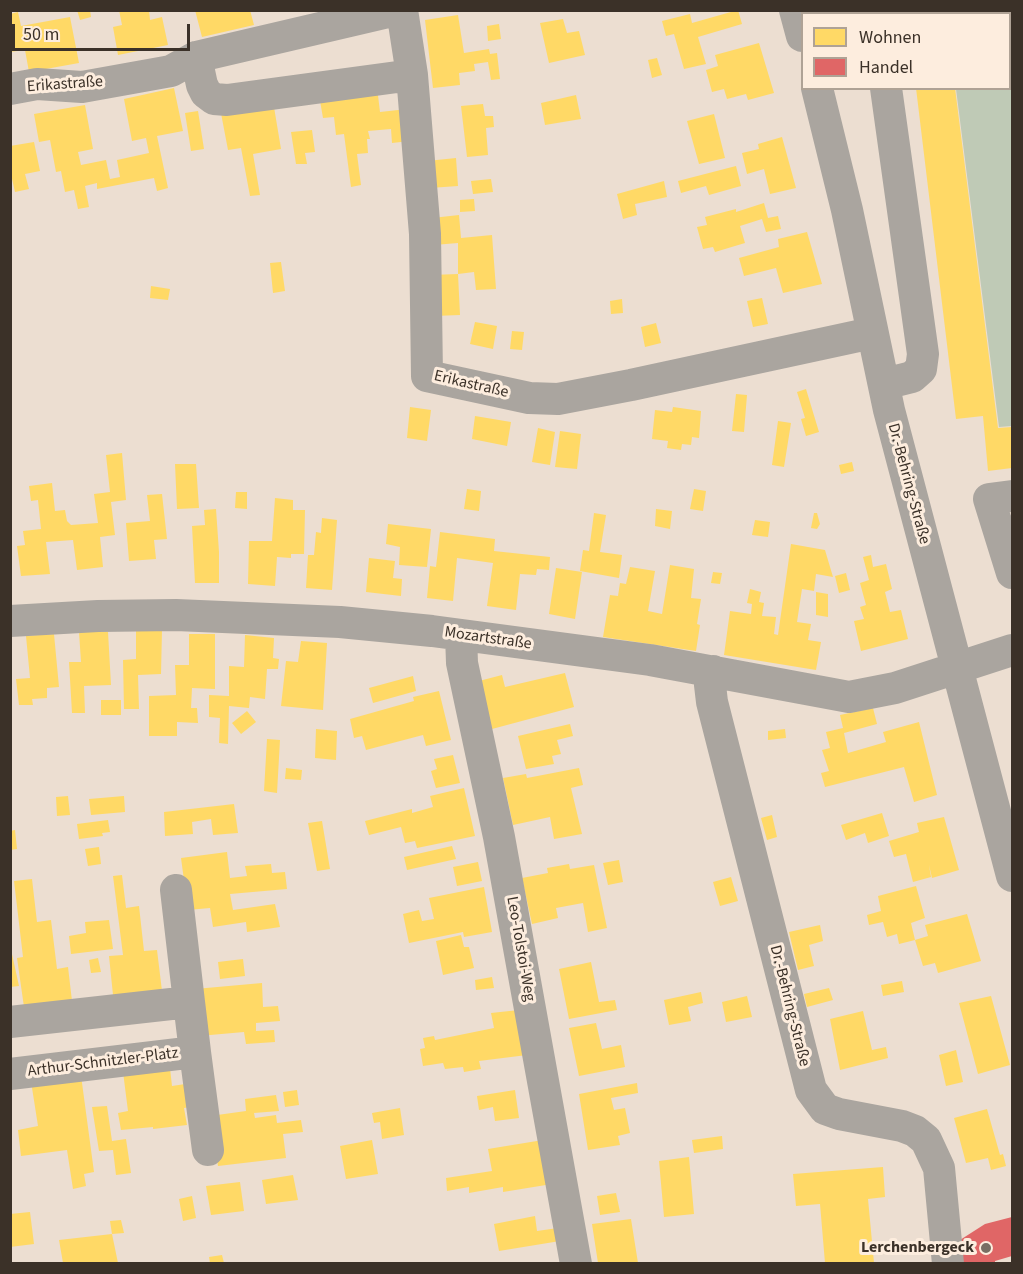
<!DOCTYPE html>
<meta charset="utf-8">
<style>
body{margin:0}
#map{position:relative;width:1023px;height:1274px;overflow:hidden;background:#ecded1;font-family:"Source Sans 3",sans-serif}
canvas{display:block}
.frame{position:absolute;inset:0;border:12px solid #3b3128;pointer-events:none}
.legend{position:absolute;left:801px;top:12px;width:210px;height:78px;box-sizing:border-box;background:#fdedde;border:2px solid #afa295;margin:0;padding:8px 10px;list-style:none;font-size:18px;color:#3b3128}
.legend li{display:flex;align-items:center;gap:12px;height:30px}
.legend b{width:30px;border:2px solid #afa295}
.scale{position:absolute;left:12px;top:24px;width:178px;height:27px;box-sizing:border-box;border:3px solid #3b3128;border-top:0;padding-left:8px;font-size:18px;line-height:21px;white-space:nowrap;color:#3b3128;-webkit-text-stroke:4px #fdedde;paint-order:stroke}
</style>
<div id="map">
<canvas width="1023" height="1274"></canvas>
<div class="frame"></div>
<ul class="legend">
<li><b style="height:16px;background:#ffd966"></b>Wohnen</li>
<li><b style="height:16px;background:#e06666"></b>Handel</li>
</ul>
<div class="scale">50 m</div>
</div>
<script>
const ctx = document.querySelector('canvas').getContext('2d');
ctx.lineJoin = 'round';
function paint(path, color) { ctx.fillStyle = color; ctx.fill(path, 'evenodd'); }
const poly = rows => new Path2D(rows.map(r => 'M' + r).join(''));
function strokePath(path, color, width, dash) { ctx.strokeStyle = color; ctx.lineWidth = width; ctx.lineCap = dash ? 'butt' : 'round'; ctx.setLineDash(dash || []); ctx.stroke(path); }
function write(font, color, halo, rows, align = 'center') {
  ctx.font = font + ' "Source Sans 3",sans-serif'; ctx.lineWidth = 6; ctx.setLineDash([]); ctx.textBaseline = 'middle'; ctx.strokeStyle = halo; ctx.fillStyle = color; for (const [text, x, y, turn = 0] of rows) {
    ctx.save(); ctx.translate(x, y); ctx.rotate((+turn || 0) * Math.PI / 180); ctx.textAlign = isNaN(turn) ? turn : align; if (halo) ctx.strokeText(text, 0, 0); ctx.fillText(text, 0, 0); ctx.restore();
  }
}
const green = poly([
 [1010,16,1012,16,1012,426,999,427,956,89,1010,88]
]);
const homes = poly([
 [77,10,90,10,91,17,80,20],
 [119,10,149,10,150,20,162,17,168,45,118,55,113,27,122,25],
 [195,10,250,10,254,25,202,37],
 [738,10,742,24,698,37,706,64,684,69,674,34,666,36,662,21,690,14,692,23],
 [18,12,21,26,70,17,79,63,29,72,25,50,10,52,10,14],
 [458,15,464,53,489,49,490,54,497,53,500,79,491,80,488,62,474,64,475,71,459,73,460,85,433,88,425,20],
 [563,19,567,33,579,31,585,55,549,63,540,23],
 [499,24,501,39,488,41,487,26],
 [759,43,774,93,748,100,746,94,727,99,724,89,712,92,706,70,718,66,715,55],
 [657,58,662,75,652,78,648,60],
 [377,87,380,112,407,109,410,141,392,143,391,129,368,131,370,139,367,139,368,153,357,154,361,185,351,187,344,134,336,135,334,117,323,118,319,95],
 [174,88,183,131,157,136,168,188,157,191,154,178,97,189,97,183,85,186,89,207,78,209,74,190,65,192,61,171,56,172,50,140,39,142,34,114,85,105,93,149,78,152,81,165,106,160,110,179,120,177,117,160,149,153,146,138,132,141,124,99],
 [916,88,955,88,998,428,1012,427,1012,468,988,471,983,416,956,419],
 [576,95,581,119,545,125,541,103],
 [273,101,281,149,253,154,260,195,250,196,241,148,228,150,220,108],
 [483,104,485,116,493,116,494,127,486,128,488,155,467,157,461,106],
 [198,111,204,149,191,151,185,113],
 [714,114,725,158,699,164,687,121],
 [312,130,315,152,305,153,307,164,296,164,291,132],
 [782,137,796,188,770,194,764,169,747,174,742,153,759,149,758,144],
 [34,142,40,171,25,174,29,189,15,192,10,170,10,146],
 [456,158,458,186,430,188,427,161],
 [736,166,741,186,709,195,706,186,681,193,678,181],
 [491,179,493,192,473,194,471,181],
 [664,181,667,197,635,204,637,215,623,219,617,194],
 [474,199,475,211,460,212,460,200],
 [764,203,768,218,778,216,781,229,766,232,762,219,740,226,745,243,715,252,713,247,703,249,697,227,707,225,705,217,736,209,736,212],
 [459,215,461,238,492,235,496,289,476,290,474,272,458,274,458,243,434,245,432,218],
 [807,232,822,284,783,293,776,268,744,276,739,258,779,247,778,239],
 [281,262,285,291,273,293,270,263],
 [458,274,460,315,434,316,431,275],
 [151,286,170,289,168,300,150,298],
 [762,298,768,324,753,327,747,301],
 [622,299,623,313,611,314,610,301],
 [475,322,497,326,493,349,470,344],
 [656,323,661,343,645,347,641,327],
 [512,331,524,332,522,350,510,349],
 [806,389,819,432,806,436,801,419,805,418,797,392],
 [736,394,747,395,744,432,732,431],
 [410,407,431,410,427,441,407,438],
 [673,407,701,411,699,438,692,437,691,445,682,444,681,450,667,448,668,441,652,439,655,410,672,412],
 [475,416,511,422,507,446,472,439],
 [778,421,791,423,784,467,772,465],
 [538,428,555,432,550,465,532,462],
 [560,431,581,434,577,469,555,467],
 [122,453,126,500,111,502,115,535,100,537,103,567,77,570,73,540,46,542,50,574,21,576,17,546,25,545,23,531,41,529,38,500,31,501,29,486,52,483,55,511,65,510,67,521,71,525,98,523,94,494,110,492,106,455],
 [852,462,854,471,841,474,839,465],
 [175,464,196,464,199,508,177,509],
 [467,489,481,491,479,511,464,509],
 [694,489,706,491,703,511,690,509],
 [236,492,247,492,247,509,235,508],
 [162,494,167,539,154,540,156,559,129,561,126,523,150,521,147,495],
 [275,498,293,500,293,510,305,510,304,554,291,554,291,558,277,557,275,586,248,584,249,541,272,541],
 [216,509,219,552,219,583,195,583,192,526,205,525,204,510],
 [656,509,672,511,670,529,655,526],
 [594,513,606,515,600,552,622,555,619,578,580,571,583,550,589,551],
 [814,513,817,513,820,524,817,529,811,528],
 [322,518,337,520,332,590,306,588,308,555,314,555,316,532,321,533],
 [755,520,770,522,768,537,752,535],
 [388,524,431,529,427,567,399,565,400,547,386,544],
 [440,532,495,539,494,551,550,557,549,570,537,569,536,575,520,574,516,610,487,606,493,563,457,558,453,601,427,598,430,566,436,567],
 [791,544,825,550,833,577,816,574,814,591,802,589,797,622,811,624,808,640,821,642,816,670,724,655,730,611,751,614,752,604,747,603,750,589,761,592,759,602,764,603,762,616,776,617,774,634,778,635],
 [871,555,873,567,886,564,892,589,885,592,890,612,901,610,908,639,861,651,854,621,864,619,860,607,866,605,860,583,869,580,863,557],
 [369,558,395,561,393,578,402,579,401,596,366,592],
 [670,565,694,569,691,598,701,599,697,624,700,625,696,651,603,637,610,595,618,596,620,583,626,584,630,567,655,571,648,611,662,614],
 [556,568,582,572,575,619,549,614],
 [713,572,722,573,720,584,711,583],
 [846,573,850,590,839,593,835,576],
 [816,592,828,594,828,617,816,615],
 [136,630,162,630,161,674,138,675,139,709,124,709,123,660,136,659],
 [79,632,108,632,111,685,84,686,85,713,72,713,69,662,81,662],
 [54,634,59,687,47,688,47,698,32,699,33,705,19,705,16,679,30,678,26,636],
 [189,634,215,634,215,689,192,688,191,708,197,708,198,723,177,722,177,736,149,736,149,696,176,695,175,665,189,665],
 [245,635,274,638,273,658,279,659,278,669,267,669,265,699,250,697,249,708,229,706,228,744,219,743,220,718,209,717,209,695,229,696,229,666,244,667],
 [301,641,327,643,323,710,281,706,286,661,298,662],
 [565,673,574,707,492,729,479,681,502,675,505,687],
 [413,676,416,691,373,703,369,688],
 [439,691,451,740,426,746,423,735,366,750,362,736,354,738,350,719,414,701,413,697],
 [101,700,121,700,121,715,101,715],
 [873,708,877,724,844,733,848,753,886,742,883,732,919,722,937,795,914,802,904,767,825,787,821,773,829,771,822,750,830,748,826,732,843,728,840,715],
 [247,711,256,722,241,734,232,723],
 [570,724,573,736,557,740,561,754,552,756,554,764,526,769,518,736],
 [316,729,337,731,336,760,315,758],
 [785,729,786,738,768,740,768,731],
 [267,739,280,740,277,793,264,791],
 [453,755,460,783,436,788,431,771,437,769,434,759],
 [286,768,302,770,301,780,285,779],
 [579,768,583,785,571,788,582,834,554,839,550,817,513,825,503,778,526,774,527,778],
 [464,788,475,836,417,848,415,841,405,843,401,827,369,835,365,821,412,809,412,813,433,807,430,796],
 [68,796,70,815,57,816,56,797],
 [124,796,125,812,91,815,89,799],
 [234,804,238,833,213,835,211,819,192,822,193,834,165,836,164,812],
 [882,813,889,836,868,843,865,833,846,840,841,825],
 [772,815,777,837,767,840,761,818],
 [944,817,959,870,932,878,929,865,931,877,913,882,906,854,894,857,889,841,919,832,917,823],
 [108,820,110,832,102,833,103,836,79,839,77,824],
 [322,821,330,869,317,871,308,823],
 [15,830,17,849,10,850,10,831],
 [452,846,456,859,407,870,404,857],
 [99,847,101,864,88,866,85,849],
 [227,852,230,878,247,876,245,866,271,864,272,873,285,872,287,889,230,894,233,910,275,904,280,927,247,932,246,922,213,927,210,908,188,910,181,858],
 [619,860,623,882,608,885,603,863],
 [478,862,482,881,457,886,453,867],
 [569,864,570,869,594,865,607,928,588,932,583,903,556,908,558,918,532,924,522,878,548,873,547,868],
 [122,875,126,908,139,906,144,951,157,950,162,991,113,995,109,956,123,955,113,876],
 [731,877,738,901,720,906,713,882],
 [32,879,37,922,51,920,57,969,68,967,72,1001,24,1007,17,958,23,957,14,881],
 [916,886,925,918,911,923,915,940,899,944,897,934,887,937,883,922,869,925,867,915,881,911,878,896],
 [484,887,492,932,464,937,463,932,409,943,403,914,419,910,422,921,434,919,429,898],
 [967,914,981,961,938,973,935,963,923,966,915,940,928,936,925,925],
 [109,920,113,949,71,954,69,936,86,933,85,922],
 [820,925,823,941,809,945,814,966,798,970,789,932],
 [461,935,464,947,469,947,474,968,443,975,436,941],
 [10,945,19,986,10,987],
 [98,958,101,972,91,973,89,960],
 [243,959,245,976,220,979,218,962],
 [591,962,599,1002,615,1000,617,1010,569,1019,559,969],
 [492,977,494,988,476,990,475,980],
 [902,981,904,992,883,996,881,985],
 [262,983,263,1007,278,1006,280,1021,256,1023,256,1031,274,1030,275,1042,246,1044,244,1032,199,1036,195,989],
 [829,988,833,1000,807,1007,804,994],
 [701,992,703,1003,688,1007,691,1021,669,1025,664,1000],
 [747,996,752,1017,726,1022,722,1002],
 [991,996,1010,1065,978,1074,959,1003],
 [519,1010,527,1055,479,1061,481,1069,464,1072,463,1067,445,1069,443,1063,423,1066,420,1049,425,1048,423,1038,434,1036,435,1040,494,1028,491,1013],
 [863,1011,872,1050,886,1047,888,1058,840,1070,830,1019],
 [596,1023,602,1049,621,1045,625,1067,579,1076,569,1028],
 [956,1050,963,1082,946,1086,939,1055],
 [169,1059,172,1086,192,1083,196,1106,184,1108,187,1125,153,1129,153,1127,121,1130,118,1113,128,1111,122,1064],
 [80,1068,94,1172,84,1174,86,1186,73,1189,67,1150,21,1156,18,1130,38,1126,30,1075],
 [637,1083,638,1093,611,1098,614,1110,625,1108,630,1133,618,1136,620,1145,588,1150,579,1094],
 [297,1090,299,1105,285,1107,283,1092],
 [515,1090,519,1118,495,1121,493,1107,479,1110,477,1096],
 [276,1095,279,1111,254,1113,255,1118,276,1115,277,1123,301,1120,303,1132,283,1134,286,1158,218,1166,210,1116,246,1111,245,1099],
 [107,1106,112,1141,126,1139,131,1173,116,1175,113,1150,99,1151,92,1107],
 [400,1108,404,1135,382,1139,380,1122,374,1123,372,1113],
 [987,1109,1000,1155,1003,1154,1006,1166,991,1170,988,1158,966,1163,954,1118],
 [722,1136,723,1149,694,1153,692,1140],
 [372,1140,378,1174,346,1179,340,1146],
 [543,1140,552,1184,503,1192,503,1187,469,1193,469,1187,447,1191,446,1178,492,1171,488,1149],
 [689,1157,694,1214,664,1217,659,1161],
 [883,1167,885,1197,868,1199,874,1263,825,1263,820,1204,796,1206,793,1174],
 [293,1175,298,1200,266,1204,262,1180],
 [240,1182,244,1211,211,1215,206,1186],
 [616,1193,620,1212,600,1215,597,1196],
 [192,1196,196,1218,183,1221,179,1199],
 [30,1212,34,1244,10,1247,10,1214],
 [535,1216,537,1231,558,1228,560,1241,499,1251,494,1224],
 [631,1219,638,1263,598,1263,592,1224],
 [121,1220,124,1233,112,1234,118,1263,63,1263,59,1240,112,1234,110,1221],
 [222,1255,224,1263,210,1263,209,1257]
]);
const shops = poly([
 [1012,1217,1012,1256,995,1261,995,1264,958,1264,960,1240,985,1224]
]);
const minor = poly([
 [402,10,412,75,425,234,427,376,529,398,558,399,631,385,872,333],
 [795,10,802,36],
 [196,57,202,85,206,93,214,99,227,100,412,75],
 [817,88,847,210,889,410,1012,876],
 [10,89,37,84,82,87,171,71,196,57,397,10],
 [884,384,912,377,921,369,923,354,886,88],
 [1012,496,989,499,1012,573],
 [10,621,98,616,176,615,340,622,432,631,650,660,849,697,895,688,1012,650],
 [461,635,462,663,499,837,576,1264],
 [713,671,710,685,712,702,811,1090,825,1109,839,1114,902,1126,915,1131,926,1140,939,1168,948,1264],
 [176,890,189,1002],
 [10,1022,189,1002,195,1052,10,1074],
 [195,1052,208,1150]
]);
const markers = [
 [986,1248,6,"#796e63"]
];
const streetNames = [
 ["Erikastraße",65,85,-4],
 ["Erikastraße",471,385,13],
 ["Dr.-Behring-Straße",908,484,75],
 ["Mozartstraße",488,639,8],
 ["Leo-Tolstoi-Weg",520,949,80],
 ["Dr.-Behring-Straße",789,1006,76],
 ["Arthur-Schnitzler-Platz",103,1063,-7]
];
const poiNames = [
 ["Lerchenbergeck",974,1248]
];
paint(green, '#bfcab6');
paint(homes, '#ffd966');
paint(shops, '#e06666');
strokePath(minor, '#aaa59f', 32);
for (const [x, y, r, color] of markers) { const dot = new Path2D(); dot.arc(x, y, r, 0, 2 * Math.PI); ctx.fillStyle = color; ctx.fill(dot); strokePath(dot, '#fdedde', 2); }
write('16px', '#3b3128', '#fdedde', streetNames);
write('bold 16px', '#3b3128', '#fdedde', poiNames, 'right');
</script>
